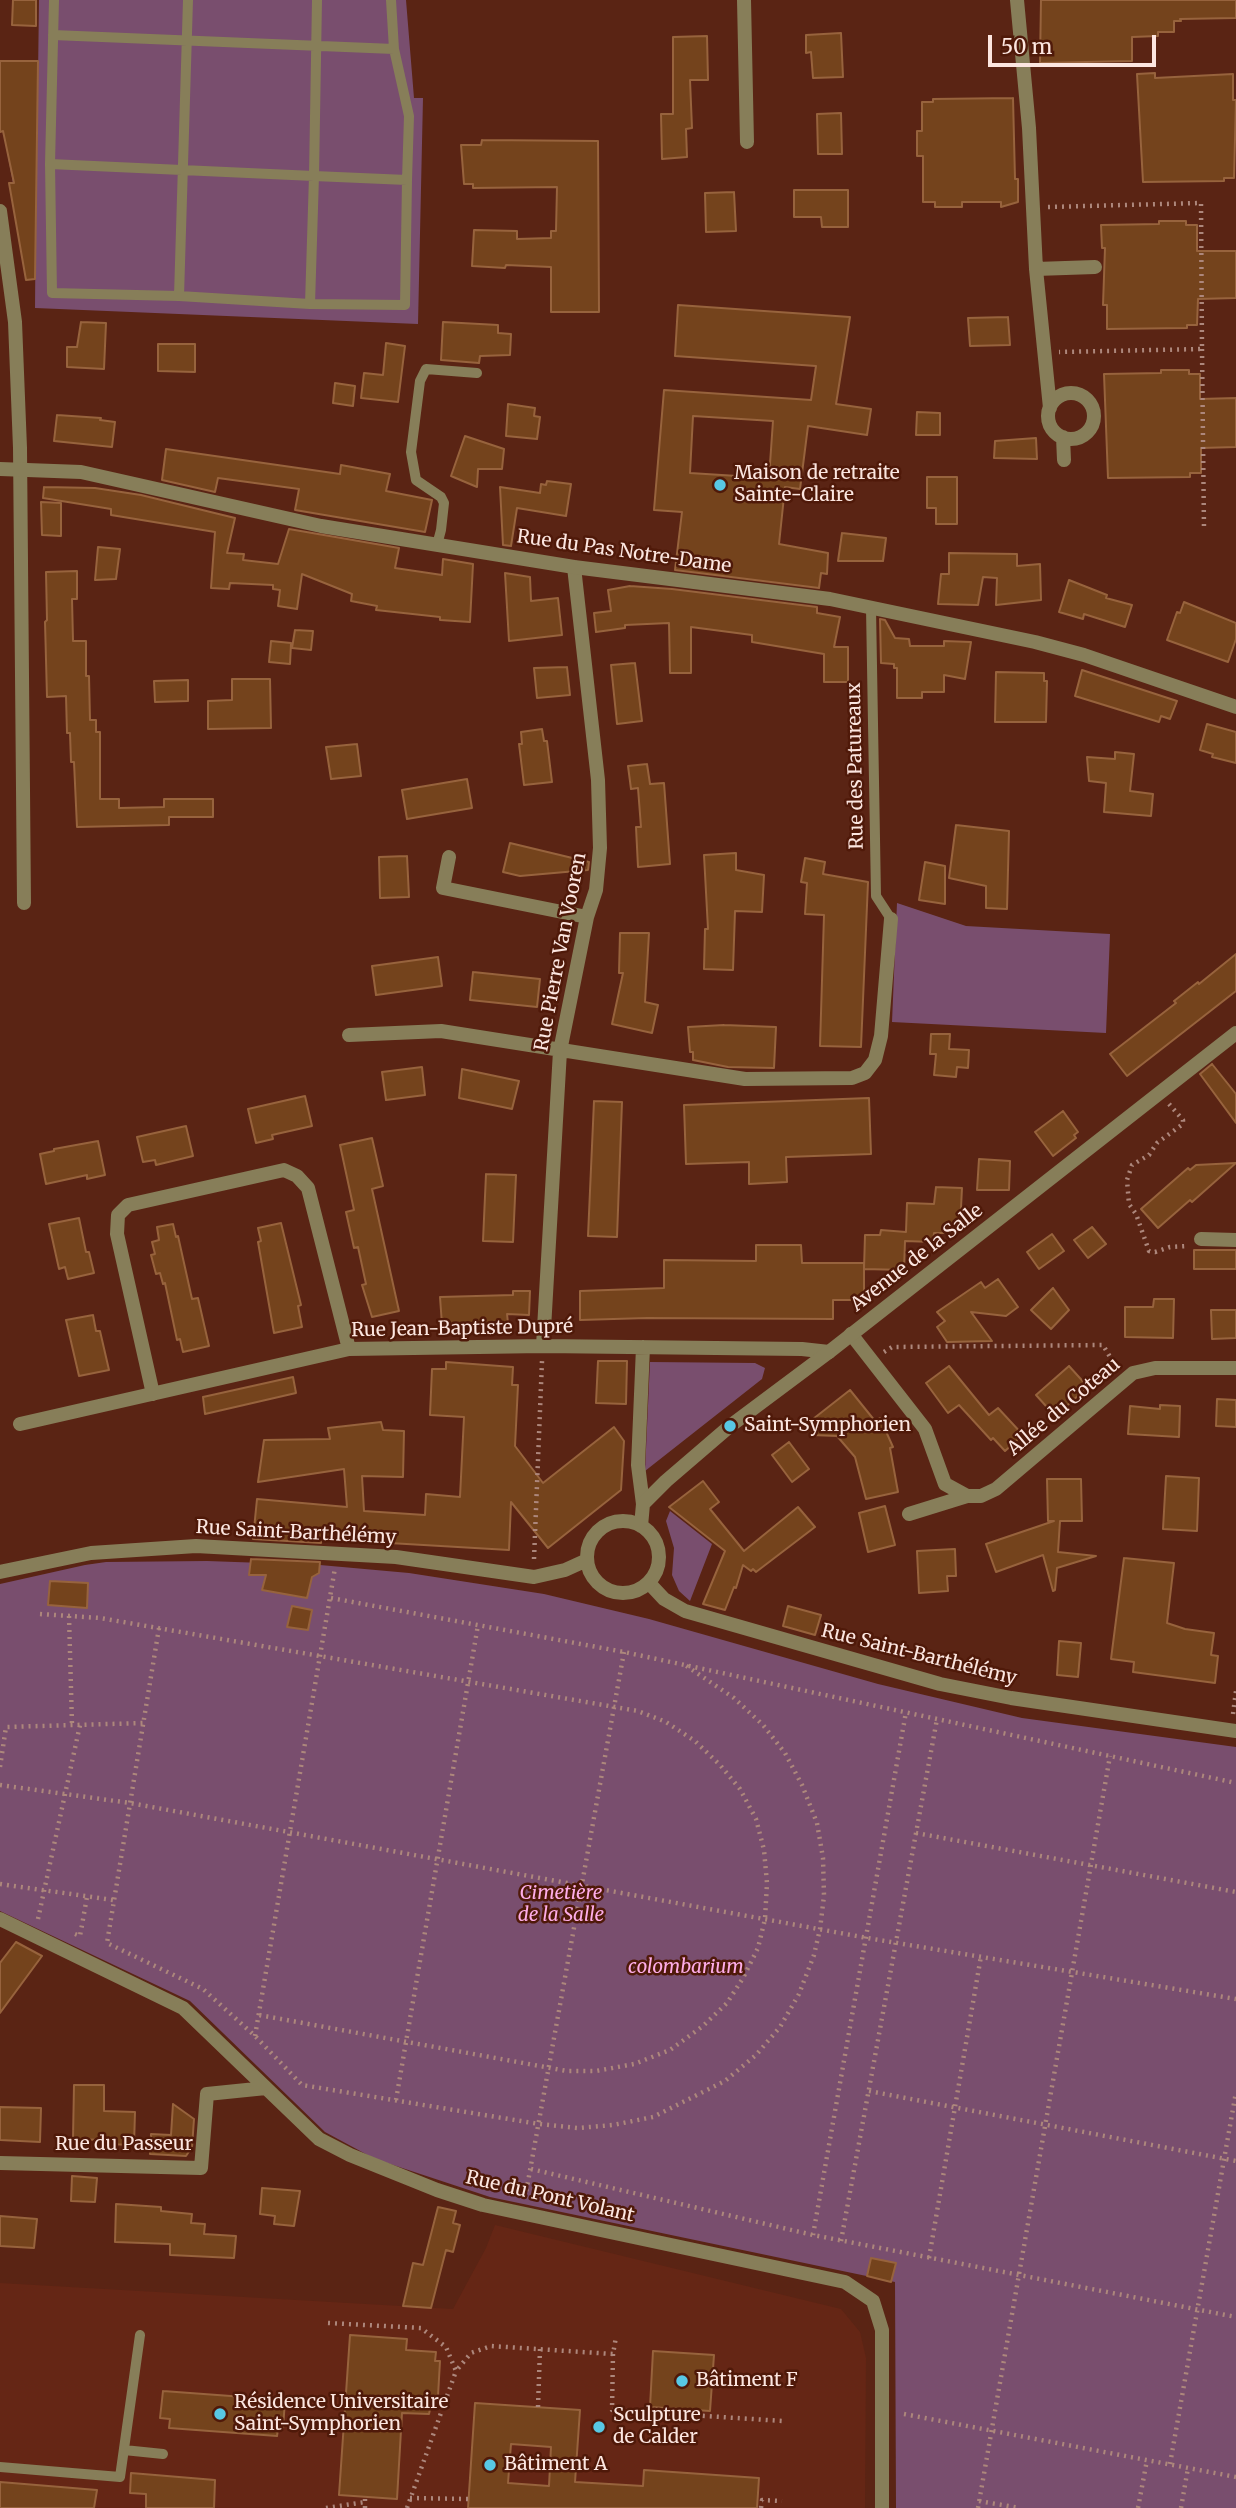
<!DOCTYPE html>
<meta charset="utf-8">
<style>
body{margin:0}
#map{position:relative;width:1236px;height:2508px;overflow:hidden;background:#5a2414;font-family:Merriweather,serif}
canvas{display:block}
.scale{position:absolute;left:988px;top:35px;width:168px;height:32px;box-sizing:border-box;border:4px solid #fce6e0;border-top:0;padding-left:9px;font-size:21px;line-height:24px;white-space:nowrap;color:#fce6e0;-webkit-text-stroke:5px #4f1909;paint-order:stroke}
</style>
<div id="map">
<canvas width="1236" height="2508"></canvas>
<div class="scale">50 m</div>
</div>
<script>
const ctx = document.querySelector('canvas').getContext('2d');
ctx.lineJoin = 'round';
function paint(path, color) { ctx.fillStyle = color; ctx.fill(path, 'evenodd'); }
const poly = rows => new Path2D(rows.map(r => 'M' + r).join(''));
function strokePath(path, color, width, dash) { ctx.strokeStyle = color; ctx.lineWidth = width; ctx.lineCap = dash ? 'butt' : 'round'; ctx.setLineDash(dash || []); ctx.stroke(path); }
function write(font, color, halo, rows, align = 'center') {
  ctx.font = font + ' Merriweather,serif'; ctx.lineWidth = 5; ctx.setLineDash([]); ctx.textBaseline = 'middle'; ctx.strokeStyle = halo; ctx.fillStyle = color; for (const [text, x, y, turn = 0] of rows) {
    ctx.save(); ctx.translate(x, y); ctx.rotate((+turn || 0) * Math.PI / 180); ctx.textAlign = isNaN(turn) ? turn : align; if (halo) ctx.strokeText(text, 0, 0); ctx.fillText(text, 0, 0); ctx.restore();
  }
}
const built = poly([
 [495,2225,841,2309,860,2332,866,2358,865,2508,0,2508,0,2283,453,2309,486,2248]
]);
const green = poly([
 [39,0,406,0,414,98,423,98,418,324,35,308,36,184,13,183,7,152,37,153],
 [897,903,966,926,1110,934,1106,1033,892,1022],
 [650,1362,755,1363,765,1368,762,1379,645,1471],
 [670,1511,712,1544,690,1601,679,1591,672,1575,674,1548,666,1521],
 [207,1561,320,1565,409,1573,544,1594,649,1619,878,1684,1022,1718,1236,1747,1236,2508,896,2508,895,2282,490,2197,375,2159,325,2132,190,2001,0,1911,0,1584,85,1565,106,1562]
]);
const building = poly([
 [13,0,36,0,36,26,12,25,13,0],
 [1041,0,1236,0,1236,18,1180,19,1181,21,1174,21,1174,32,1158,32,1158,36,1132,37,1132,61,1040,63,1041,0],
 [841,33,843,77,813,78,811,52,806,53,806,35,841,33],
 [707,36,708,80,690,80,692,128,686,129,687,157,662,159,661,114,673,114,673,37,707,36],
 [0,61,38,61,35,279,26,280,9,183,14,183,3,131,0,132,0,61],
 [1155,73,1155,78,1233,74,1233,100,1236,100,1234,178,1224,178,1224,181,1143,182,1137,74,1155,73],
 [1013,98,1015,179,1018,179,1018,202,1001,207,1001,202,962,202,962,207,935,207,935,202,923,202,923,156,917,156,917,131,922,131,922,102,933,102,933,99,1013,98],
 [841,113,842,154,818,154,817,114,841,113],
 [482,140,598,141,599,312,551,312,551,267,506,265,505,268,472,266,474,230,517,231,517,239,551,238,551,231,556,231,557,187,473,188,473,184,464,184,461,145,481,145,482,140],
 [794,190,848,190,848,227,822,227,821,217,794,217,794,190],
 [734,192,736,231,706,232,705,193,734,192],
 [1159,221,1186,221,1186,225,1197,225,1197,251,1236,251,1236,298,1198,299,1197,325,1187,325,1187,328,1107,329,1107,305,1103,305,1105,248,1102,248,1101,225,1159,224,1159,221],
 [678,305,850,317,836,404,871,409,867,435,808,426,800,489,785,487,779,544,828,553,827,574,821,573,819,588,675,570,682,512,654,510,664,390,811,400,816,366,675,356,678,305],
 [693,416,773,421,769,478,690,473,693,416],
 [1008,317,1010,345,970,346,968,318,1008,317],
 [81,322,106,323,104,369,67,367,67,347,77,347,81,322],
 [443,322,498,325,498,333,511,334,510,355,480,356,479,363,441,360,443,322],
 [386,343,405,346,398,402,361,398,364,373,383,375,386,343],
 [158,344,195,344,195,372,158,371,158,344],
 [1161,370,1189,370,1189,374,1200,374,1200,399,1236,398,1236,447,1201,448,1201,473,1190,473,1190,477,1108,478,1104,374,1161,373,1161,370],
 [335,383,355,386,353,406,333,403,335,383],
 [508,404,535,408,534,416,540,417,537,439,506,436,508,404],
 [917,412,940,413,940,435,916,435,917,412],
 [57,415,101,418,100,420,115,422,112,447,54,441,57,415],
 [465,436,504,449,502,469,478,469,477,487,451,476,465,436],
 [1036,438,1037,459,994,458,995,441,1036,438],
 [166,449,340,474,341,465,390,474,386,491,432,500,425,532,295,510,299,489,218,478,215,492,162,480,166,449],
 [927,477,957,477,957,524,936,524,936,508,927,508,927,477],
 [547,481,571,484,566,516,517,508,511,546,503,545,500,487,540,493,541,484,546,485,547,481],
 [44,487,95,488,141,495,235,518,227,553,244,554,243,560,278,564,289,529,399,548,395,568,442,575,443,559,473,564,470,622,440,620,440,617,376,610,377,606,351,601,352,594,302,574,297,609,278,606,280,590,273,589,273,585,230,583,229,589,211,588,215,532,111,515,111,509,43,498,44,487],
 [41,502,61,503,61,536,42,535,41,502],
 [842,533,886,538,883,561,838,561,842,533],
 [98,547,120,549,116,579,95,580,98,547],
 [949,553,1017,554,1017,566,1040,564,1041,600,996,605,997,578,983,577,978,605,938,604,941,574,949,574,949,553],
 [77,571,77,599,72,599,73,641,86,641,86,676,89,676,90,720,96,720,96,732,100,732,100,799,119,799,119,808,164,807,164,799,213,799,213,817,169,817,169,825,77,827,74,762,71,762,70,733,67,733,66,696,47,697,45,622,47,620,46,572,77,571],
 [505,573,530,577,531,601,558,598,562,635,509,641,505,573],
 [1069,580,1107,595,1106,598,1132,605,1125,627,1084,614,1083,619,1059,612,1069,580],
 [630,586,672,589,817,607,817,613,840,617,834,647,848,647,848,682,824,682,824,654,752,642,752,635,691,627,691,673,670,673,669,623,625,625,625,628,596,632,594,613,611,611,608,590,630,586],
 [1184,602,1236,623,1236,639,1228,662,1167,640,1177,612,1180,613,1184,602],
 [880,619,885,620,895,638,909,639,910,646,944,646,944,641,971,642,965,679,944,675,944,692,922,692,922,698,897,698,897,668,894,668,894,664,881,663,880,619],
 [295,630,313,631,311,650,292,648,295,630],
 [271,641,291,643,290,664,269,662,271,641],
 [635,663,642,721,617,724,611,665,635,663],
 [567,667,570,695,537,698,534,668,567,667],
 [1082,670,1177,701,1170,719,1161,716,1159,722,1075,696,1082,670],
 [996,672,1044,673,1044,681,1047,681,1046,722,995,722,996,672],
 [232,679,270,679,271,728,208,729,208,701,232,700,232,679],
 [188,680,188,701,155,702,154,681,188,680],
 [1207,724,1236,732,1236,763,1212,757,1213,754,1200,750,1207,724],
 [542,729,544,741,547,741,552,782,524,785,519,744,522,744,521,732,542,729],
 [357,744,361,776,331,779,326,747,357,744],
 [1115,752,1134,754,1130,791,1153,794,1151,816,1104,812,1106,783,1089,781,1087,757,1115,759,1115,752],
 [647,764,650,784,664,783,670,864,638,867,636,827,641,827,638,788,631,789,628,766,647,764],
 [467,779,472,808,407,819,402,790,467,779],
 [956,825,1009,831,1007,909,986,908,986,886,949,878,956,825],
 [510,843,589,862,588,870,520,876,503,872,510,843],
 [736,853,736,870,764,875,762,912,735,911,733,970,704,969,705,929,708,929,704,855,736,853],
 [407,856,409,897,380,898,379,857,407,856],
 [805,858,825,862,823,874,868,882,861,1047,820,1046,824,915,805,914,807,883,801,882,805,858],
 [925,862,945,866,945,904,919,900,925,862],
 [620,933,649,933,645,1002,658,1005,652,1033,612,1024,623,973,619,973,620,933],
 [1236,954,1236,991,1127,1076,1110,1054,1176,1003,1174,1001,1198,982,1199,984,1236,954],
 [438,957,442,986,376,995,372,966,438,957],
 [473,972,540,979,537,1007,470,1000,473,972],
 [724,1025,776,1027,774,1068,728,1067,693,1060,693,1052,690,1052,688,1027,724,1025],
 [931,1034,950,1034,949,1049,969,1050,968,1068,957,1067,956,1077,934,1075,936,1054,930,1054,931,1034],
 [1212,1064,1236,1094,1236,1123,1200,1074,1212,1064],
 [422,1067,425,1095,386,1100,382,1072,422,1067],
 [462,1069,519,1081,512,1109,459,1098,462,1069],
 [305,1096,312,1126,272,1135,273,1139,256,1143,248,1109,305,1096],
 [869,1098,871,1154,786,1157,787,1182,749,1184,749,1162,686,1164,684,1105,869,1098],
 [594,1101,622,1102,617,1237,588,1236,594,1101],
 [1063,1111,1078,1132,1074,1135,1076,1138,1053,1156,1035,1132,1063,1111],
 [186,1126,193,1156,156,1165,155,1160,143,1162,137,1137,186,1126],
 [372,1138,383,1186,372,1189,399,1311,372,1317,362,1285,366,1284,358,1247,354,1248,346,1212,354,1210,340,1145,372,1138],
 [98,1141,105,1175,87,1179,87,1175,46,1184,40,1154,54,1151,54,1149,98,1141],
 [979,1159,1010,1161,1009,1190,977,1190,979,1159],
 [1236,1163,1192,1202,1190,1200,1158,1228,1141,1209,1188,1168,1190,1170,1196,1165,1236,1163],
 [486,1174,516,1175,513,1242,483,1241,486,1174],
 [936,1187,962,1188,960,1227,946,1226,946,1233,934,1233,933,1242,905,1241,904,1270,864,1269,865,1235,880,1235,881,1230,906,1232,907,1203,934,1204,936,1187],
 [79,1218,86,1252,89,1252,94,1273,68,1279,65,1267,59,1269,49,1224,79,1218],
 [281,1223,301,1305,298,1306,302,1327,274,1333,258,1242,261,1241,258,1228,281,1223],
 [173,1224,176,1237,178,1236,192,1299,198,1298,209,1346,183,1352,180,1339,177,1340,165,1283,163,1284,160,1273,156,1274,151,1255,155,1254,152,1242,159,1240,157,1227,173,1224],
 [1092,1227,1106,1244,1088,1258,1074,1240,1092,1227],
 [1052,1234,1064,1251,1039,1269,1027,1252,1052,1234],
 [756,1245,801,1245,802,1263,864,1263,864,1300,833,1300,833,1319,647,1318,580,1320,580,1291,664,1288,664,1260,756,1261,756,1245],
 [1194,1250,1236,1250,1236,1269,1194,1269,1194,1250],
 [998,1279,1018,1307,1006,1316,971,1312,992,1341,947,1342,937,1327,945,1321,937,1312,981,1282,985,1288,998,1279],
 [1053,1288,1069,1310,1051,1329,1031,1310,1053,1288],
 [513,1291,530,1291,529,1315,507,1314,508,1323,442,1325,440,1297,513,1295,513,1291],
 [1154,1299,1174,1299,1173,1338,1125,1337,1125,1307,1153,1307,1154,1299],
 [1211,1310,1236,1310,1236,1338,1212,1339,1211,1310],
 [93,1315,96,1331,100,1331,109,1370,79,1376,66,1320,93,1315],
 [598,1361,627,1361,626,1404,596,1403,598,1361],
 [446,1362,513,1367,512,1385,518,1385,515,1446,543,1483,614,1427,624,1441,621,1490,548,1548,511,1502,509,1550,321,1539,321,1543,253,1539,257,1499,347,1507,344,1469,258,1482,264,1440,330,1439,328,1428,381,1422,383,1430,404,1431,403,1477,362,1476,364,1511,425,1515,426,1494,460,1497,464,1417,430,1415,432,1369,446,1369,446,1362],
 [949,1366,989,1415,998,1408,1023,1435,1005,1451,993,1438,991,1440,959,1405,948,1413,926,1383,949,1366],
 [1069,1366,1088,1387,1055,1416,1036,1395,1069,1366],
 [293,1377,296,1393,205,1414,203,1397,293,1377],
 [850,1390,875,1421,880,1418,893,1447,890,1448,898,1492,866,1499,855,1457,837,1436,812,1435,813,1419,850,1390],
 [1217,1399,1236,1400,1236,1427,1216,1426,1217,1399],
 [1160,1405,1180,1406,1179,1437,1128,1434,1130,1406,1160,1409,1160,1405],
 [789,1442,809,1469,792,1482,772,1455,789,1442],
 [1166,1476,1199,1478,1197,1531,1163,1529,1166,1476],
 [1047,1479,1081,1479,1082,1521,1060,1521,1058,1552,1096,1556,1057,1568,1055,1590,1053,1591,1043,1555,996,1572,986,1544,1054,1521,1048,1521,1047,1479],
 [703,1481,719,1502,710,1509,744,1551,798,1507,815,1527,756,1572,753,1569,751,1571,743,1565,736,1588,734,1587,725,1610,703,1604,725,1551,669,1507,703,1481],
 [885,1506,895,1545,868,1552,859,1513,885,1506],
 [955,1549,956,1576,947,1576,948,1591,919,1593,917,1551,955,1549],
 [1124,1558,1174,1563,1167,1623,1185,1629,1214,1633,1211,1655,1218,1656,1215,1683,1133,1672,1134,1662,1111,1659,1124,1558],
 [251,1559,320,1562,319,1573,312,1577,307,1598,262,1590,266,1575,249,1575,251,1559],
 [50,1581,88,1583,87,1608,48,1605,50,1581],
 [292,1606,312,1610,308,1630,287,1627,292,1606],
 [788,1606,821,1615,815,1635,783,1626,788,1606],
 [1059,1641,1081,1643,1078,1677,1057,1675,1059,1641],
 [16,1942,42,1956,0,2013,0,1963,16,1942],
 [74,2085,104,2085,104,2111,135,2112,134,2145,105,2144,104,2140,73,2139,74,2085],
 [173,2104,194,2119,192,2147,186,2156,150,2154,151,2134,171,2135,173,2104],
 [0,2107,41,2108,40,2142,0,2140,0,2107],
 [72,2176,97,2178,95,2202,71,2201,72,2176],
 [262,2188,300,2191,294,2226,274,2224,275,2216,260,2214,262,2188],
 [116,2204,161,2207,161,2211,192,2214,191,2223,205,2224,204,2234,236,2236,234,2258,170,2255,170,2244,115,2242,116,2204],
 [438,2207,456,2211,453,2223,460,2225,453,2252,446,2250,431,2308,403,2306,413,2263,423,2265,438,2207],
 [0,2216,37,2219,34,2248,0,2246,0,2216],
 [871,2258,896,2263,891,2282,867,2276,871,2258],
 [350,2335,407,2339,406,2350,436,2352,435,2361,440,2361,438,2396,433,2396,429,2414,402,2413,397,2499,339,2495,350,2335],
 [653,2351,714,2355,710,2411,650,2407,653,2351],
 [163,2391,285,2400,283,2429,278,2429,277,2436,169,2428,170,2419,160,2418,163,2391],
 [475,2403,580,2410,575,2482,643,2486,644,2470,759,2478,757,2508,468,2508,475,2403],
 [511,2444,551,2447,549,2486,508,2483,511,2444],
 [131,2473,215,2480,214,2508,146,2508,146,2494,130,2493,131,2473],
 [0,2482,97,2490,94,2508,0,2508,0,2482]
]);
const path = poly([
 [1048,207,1201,203,1202,349,1059,352],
 [1202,349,1204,529],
 [1169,1104,1183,1120,1183,1124,1157,1143,1149,1155,1132,1165,1127,1180,1129,1204,1136,1214,1149,1251,1155,1252,1170,1247,1187,1246],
 [884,1352,892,1347,1103,1345,1116,1367],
 [534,1559,542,1361],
 [331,1598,624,1652,1236,1783],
 [40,1614,100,1618,638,1711,666,1722,695,1741,720,1765,740,1789,756,1819,764,1850,767,1883,765,1919,758,1948,743,1978,727,2003,703,2026,670,2050,634,2064,596,2071,567,2071,259,2015],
 [69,1616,72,1725],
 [159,1628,107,1943,203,1989,255,2036,302,2085,539,2124,578,2128,613,2125,653,2117,725,2081,756,2055,780,2027,799,1994,814,1955,820,1929,824,1896,823,1858,817,1823,802,1785,785,1753,763,1725,734,1698,685,1665],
 [1233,1714,1236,1691],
 [0,1767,6,1727,143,1723],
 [0,1785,130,1803,873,1939,1236,1999],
 [916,1833,1236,1892],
 [0,1884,113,1900],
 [38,1919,80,1725],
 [75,1934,80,1936,87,1897],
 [255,2036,335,1568],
 [869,2091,1236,2161],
 [396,2100,478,1625],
 [531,2169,813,2235,1236,2317],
 [525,2198,624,1652],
 [813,2235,906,1712],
 [841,2241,937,1719],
 [929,2258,981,1956],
 [328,2323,421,2328,446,2347,456,2371,471,2353,491,2346,613,2354,616,2337],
 [613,2354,612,2410,783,2421],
 [538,2407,540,2349],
 [904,2414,1236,2477],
 [1170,2464,1236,2092],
 [410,2498,468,2499],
 [979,2501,1020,2508],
 [326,2508,365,2502],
 [365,2508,365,2497],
 [407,2508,456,2371],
 [761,2508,762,2500,782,2501],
 [978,2508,1110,1756],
 [1138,2508,1147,2460],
 [1181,2508,1188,2468]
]);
const service = poly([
 [54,0,50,164,52,293,179,296,188,0],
 [53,35,394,49,391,0],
 [394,49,409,116,407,180],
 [50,164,314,176,407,180,405,305,310,304,314,176,317,0],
 [179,296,310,304],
 [437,545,441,530,444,503,441,497,416,480,411,452,420,381,426,369,477,373],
 [871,608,876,896,891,919],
 [124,2450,163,2454],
 [0,2467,120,2477,140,2335]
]);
const minor = poly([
 [744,0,747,142],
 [1017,0,1029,128,1036,269,1050,408],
 [0,211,15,322,20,448,24,903],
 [1036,269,1095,267],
 '1048 416a23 23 0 1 1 46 0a23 23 0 1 1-46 0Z',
 [1063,437,1064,460],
 [449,857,443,888,587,917],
 [349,1035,441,1031,745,1079,852,1078,865,1073,875,1060,881,1036,891,919],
 [1201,1239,1236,1240],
 [851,1334,925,1429,945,1484,967,1496,981,1496,996,1489,1133,1373,1155,1368,1236,1368],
 [543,1346,560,1051,587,917,596,890,600,848,598,780,574,567],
 [643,1347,638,1465,643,1504],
 [153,1394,117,1234,118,1215,128,1205,284,1170,297,1176,308,1188,349,1349],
 [20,1424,349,1349,543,1346,802,1349,829,1352],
 [909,1514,967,1496],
 [649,1583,664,1599,685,1611,940,1684,1011,1698,1236,1731],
 [0,1919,183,2008,319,2139,350,2155,437,2190,483,2205,845,2282,873,2301,882,2330,882,2508],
 [0,2163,201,2168,207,2094,266,2088]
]);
const tertiary = poly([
 [0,469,81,472,321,526,574,567,830,599,1035,642,1084,655,1236,707],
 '587 1557a36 36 0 1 1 72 0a36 36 0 1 1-72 0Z',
 [641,1526,643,1504,666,1481,730,1426,829,1352,1236,1033],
 [0,1572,91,1553,196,1546,396,1557,534,1577,565,1570,587,1560]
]);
const markers = [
 [720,485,7,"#58c8e4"],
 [730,1426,7,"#58c8e4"],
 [682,2381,7,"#58c8e4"],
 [220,2414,7,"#58c8e4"],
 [599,2427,7,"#58c8e4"],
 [490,2465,7,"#58c8e4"]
];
const poiNames = [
 ["Maison de retraite",734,474],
 ["Sainte-Claire",734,496],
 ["Saint-Symphorien",744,1426],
 ["Bâtiment F",696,2381],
 ["Résidence Universitaire",234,2403],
 ["Saint-Symphorien",234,2425],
 ["Sculpture",613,2416],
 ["de Calder",613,2438],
 ["Bâtiment A",504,2465]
];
const streetNames = [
 ["Rue du Pas Notre-Dame",624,552,8],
 ["Rue des Patureaux",856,766,-91],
 ["Rue Pierre Van Vooren",561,952,-79],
 ["Avenue de la Salle",917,1258,-38],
 ["Rue Jean-Baptiste Dupré",462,1329,-1],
 ["Allée du Coteau",1064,1407,-40],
 ["Rue Saint-Barthélémy",296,1533,3],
 ["Rue Saint-Barthélémy",919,1655,14],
 ["Rue du Passeur",124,2145],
 ["Rue du Pont Volant",550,2197,13]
];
const parkNames = [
 ["Cimetière",561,1894],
 ["de la Salle",561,1916],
 ["colombarium",686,1968]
];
paint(built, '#652615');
paint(green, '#794e6e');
paint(building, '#74431c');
strokePath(building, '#97633d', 2);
strokePath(path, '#ad877c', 4.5, [2, 5]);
strokePath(service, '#877e59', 10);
strokePath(minor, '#877e59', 14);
strokePath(tertiary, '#877e59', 14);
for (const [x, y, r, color] of markers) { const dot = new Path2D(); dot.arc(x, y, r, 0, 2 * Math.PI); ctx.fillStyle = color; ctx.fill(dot); strokePath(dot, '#4f1909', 2.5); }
write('19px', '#fce6e0', '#4f1909', poiNames, 'left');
write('19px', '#fce6e0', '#4f1909', streetNames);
write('italic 19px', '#feade9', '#4f1909', parkNames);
</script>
